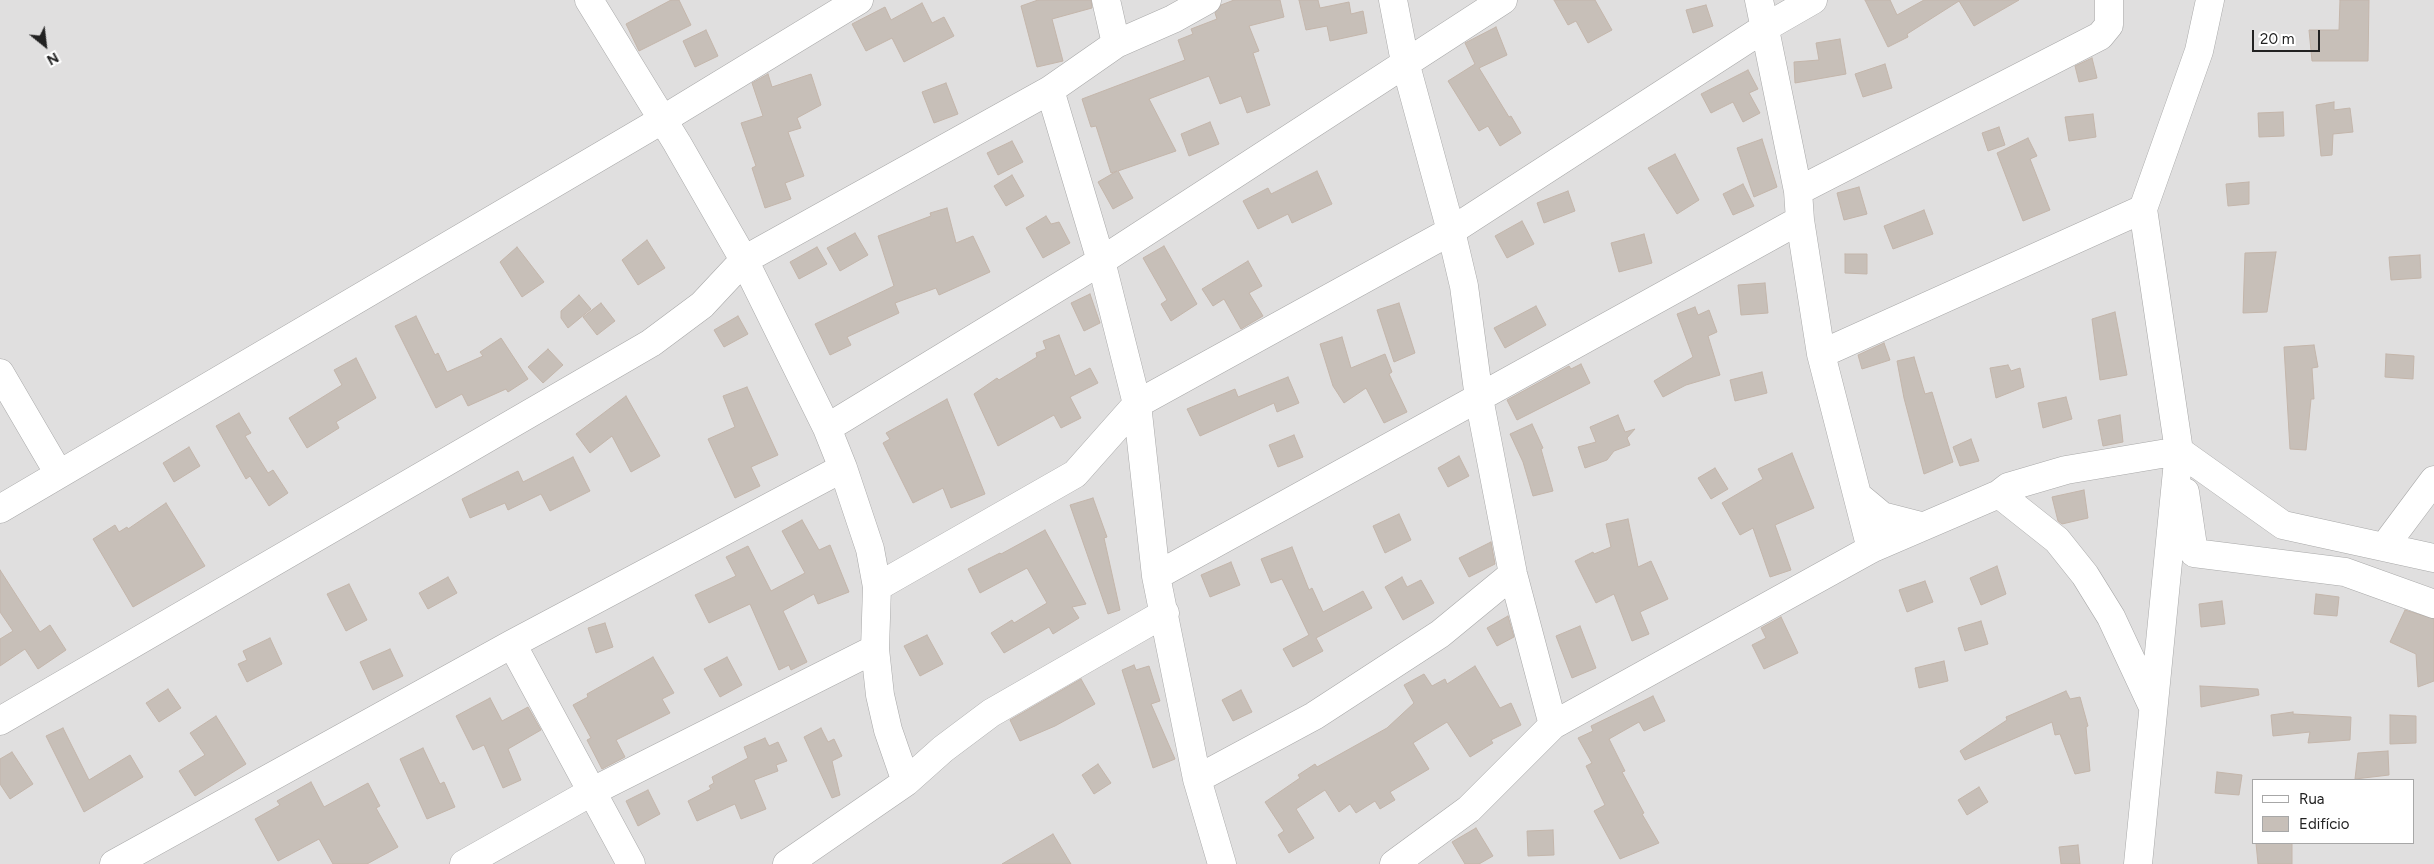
<!DOCTYPE html>
<meta charset="utf-8">
<style>
body{margin:0}
#map{position:relative;width:2434px;height:864px;overflow:hidden;background:#f2efe9;font-family:Figtree,sans-serif}
canvas{display:block}
.legend{position:absolute;left:2252px;top:779px;width:162px;height:65px;box-sizing:border-box;background:#fff;border:1px solid #a7a7a7;margin:0;padding:6px 9px;list-style:none;font-size:15px;color:#222}
.legend li{display:flex;align-items:center;gap:10px;height:25px}
.legend b{width:25px;border:1px solid #a7a7a7}
.north{position:absolute;left:20px;top:20px;width:50px;height:50px;-webkit-text-stroke:4px #fff;paint-order:stroke;rotate:151deg;font-size:14px;font-weight:700;line-height:20px;text-align:center;color:#222}
.north::after{content:'';display:block;margin:auto;width:18px;height:22px;background:#222;clip-path:polygon(50% 0,100% 100%,50% 72%,0 100%)}
.scale{position:absolute;left:2252px;top:30px;width:68px;height:22px;box-sizing:border-box;border:2px solid #222;border-top:0;padding-left:6px;font-size:15px;line-height:18px;white-space:nowrap;color:#222;-webkit-text-stroke:4px #fff;paint-order:stroke}
</style>
<div id="map">
<canvas width="2434" height="864"></canvas>
<ul class="legend">
<li><b style="height:6px;background:#fff"></b>Rua</li>
<li><b style="height:14px;background:#c7bfb8"></b>Edifício</li>
</ul>
<div class="north">N</div>
<div class="scale">20 m</div>
</div>
<script>
const ctx = document.querySelector('canvas').getContext('2d');
ctx.lineJoin = 'round';
function paint(path, color) { ctx.fillStyle = color; ctx.fill(path, 'evenodd'); }
const poly = rows => new Path2D(rows.map(r => 'M' + r).join(''));
function strokePath(path, color, width, dash) { ctx.strokeStyle = color; ctx.lineWidth = width; ctx.lineCap = dash ? 'butt' : 'round'; ctx.setLineDash(dash || []); ctx.stroke(path); }
const residential = poly([
 [0,0,2434,0,2434,864,0,864],
 [2253,780,2413,780,2413,843,2253,843]
]);
const building = poly([
 [671,0,679,0,691,25,639,51,626,24,671,0],
 [1038,0,1091,0,1092,8,1052,19,1063,61,1037,67,1021,6,1038,0],
 [1234,0,1280,0,1284,17,1249,26,1259,51,1253,53,1270,105,1247,113,1241,96,1220,104,1209,76,1149,99,1176,151,1118,171,1133,198,1113,209,1098,182,1117,171,1111,173,1096,126,1091,127,1082,99,1185,60,1178,40,1193,34,1191,29,1217,19,1215,13,1221,5,1234,0],
 [1299,0,1318,0,1320,8,1349,2,1351,14,1363,11,1367,33,1330,41,1327,26,1306,30,1299,0],
 [1554,0,1595,0,1612,30,1588,43,1576,21,1568,25,1554,0],
 [1865,0,1890,0,1897,15,1924,0,2019,0,1974,26,1959,1,1907,34,1908,37,1888,47,1865,0],
 [2340,0,2369,0,2368,61,2312,61,2309,30,2339,30,2340,0],
 [922,3,932,23,944,17,954,36,904,62,892,38,866,51,852,24,885,7,891,20,922,3],
 [1706,5,1713,26,1693,33,1686,10,1706,5],
 [1496,27,1507,55,1479,68,1509,117,1511,116,1521,133,1500,146,1488,126,1479,131,1448,81,1475,64,1465,43,1496,27],
 [706,30,718,56,695,67,683,41,706,30],
 [1840,39,1846,74,1795,83,1794,62,1819,60,1816,43,1840,39],
 [2092,58,2097,78,2079,82,2075,66,2092,58],
 [1885,64,1892,88,1863,97,1855,74,1885,64],
 [1748,70,1758,89,1749,93,1760,113,1743,122,1733,102,1711,113,1701,94,1748,70],
 [768,74,772,87,811,74,821,105,797,118,801,128,788,132,804,176,785,183,791,199,765,208,752,168,756,166,741,123,763,116,752,83,768,74],
 [946,83,958,114,934,123,922,92,946,83],
 [2334,102,2334,110,2350,108,2353,132,2333,134,2332,155,2321,156,2316,105,2334,102],
 [2283,112,2284,136,2259,137,2258,113,2283,112],
 [2093,114,2096,137,2069,141,2065,117,2093,114],
 [1210,122,1219,144,1189,156,1181,134,1210,122],
 [1999,127,2005,145,1988,151,1982,133,1999,127],
 [2028,138,2037,156,2030,159,2050,210,2023,221,1997,153,2028,138],
 [1762,139,1777,187,1754,197,1737,148,1762,139],
 [1012,141,1023,162,998,175,987,153,1012,141],
 [1675,154,1699,200,1677,214,1648,168,1675,154],
 [1317,171,1332,204,1292,223,1288,214,1258,229,1243,201,1268,188,1271,194,1317,171],
 [1012,175,1024,196,1006,206,994,186,1012,175],
 [2249,182,2249,204,2228,206,2226,184,2249,182],
 [1743,184,1754,206,1733,215,1723,194,1743,184],
 [1859,187,1867,214,1844,220,1837,193,1859,187],
 [1568,191,1575,211,1544,223,1537,203,1568,191],
 [947,208,956,243,973,236,990,272,939,295,936,288,895,303,899,313,847,337,851,345,830,355,815,324,894,286,878,236,931,216,930,213,947,208],
 [1924,210,1933,234,1893,249,1884,226,1924,210],
 [1046,216,1051,224,1059,222,1070,243,1043,258,1026,228,1046,216],
 [1522,221,1534,244,1507,258,1495,236,1522,221],
 [855,233,868,255,840,271,827,248,855,233],
 [1644,234,1652,263,1619,272,1611,243,1644,234],
 [647,240,665,268,638,285,622,260,647,240],
 [1164,246,1197,304,1171,321,1161,304,1167,300,1143,258,1164,246],
 [517,247,544,282,522,297,500,262,517,247],
 [817,247,827,264,799,279,790,262,817,247],
 [2276,252,2267,312,2243,313,2245,253,2276,252],
 [1845,254,1867,254,1867,274,1845,273,1845,254],
 [2420,255,2421,278,2391,280,2389,257,2420,255],
 [1248,261,1262,286,1249,293,1263,316,1241,329,1224,299,1213,306,1202,289,1248,261],
 [1765,283,1768,313,1741,315,1738,285,1765,283],
 [1090,294,1100,323,1084,331,1071,303,1090,294],
 [579,295,591,309,568,328,561,318,561,311,579,295],
 [601,303,615,321,597,335,583,317,601,303],
 [1399,303,1415,353,1394,362,1377,310,1399,303],
 [1536,306,1546,325,1505,348,1494,328,1536,306],
 [1695,307,1698,315,1709,310,1717,332,1708,336,1720,375,1686,385,1663,397,1654,381,1693,357,1677,314,1695,307],
 [2115,312,2127,375,2100,380,2092,319,2115,312],
 [416,316,435,355,438,353,447,372,483,356,480,352,501,338,528,379,508,392,506,389,468,406,462,394,436,408,395,326,416,316],
 [738,316,748,334,724,347,714,330,738,316],
 [1059,335,1075,376,1090,368,1098,383,1070,397,1081,418,1061,428,1054,415,998,446,974,394,997,378,999,380,1037,357,1036,353,1046,349,1043,341,1059,335],
 [1342,337,1351,368,1385,354,1392,372,1389,374,1407,412,1384,423,1366,388,1344,403,1333,386,1320,344,1342,337],
 [1884,343,1890,360,1862,369,1858,355,1884,343],
 [2314,345,2318,367,2312,368,2314,399,2311,399,2306,450,2290,449,2284,347,2314,345],
 [548,349,563,365,543,383,528,367,548,349],
 [2386,354,2414,356,2413,379,2385,377,2386,354],
 [1914,357,1925,394,1932,392,1953,462,1924,474,1904,398,1897,361,1914,357],
 [356,358,376,398,336,422,339,428,307,448,289,418,342,385,334,370,356,358],
 [1581,364,1590,383,1517,420,1507,400,1569,366,1571,369,1581,364],
 [2008,365,2011,371,2020,368,2024,387,1996,398,1990,368,2008,365],
 [1762,372,1767,393,1735,401,1730,380,1762,372],
 [1288,377,1299,403,1277,412,1274,403,1200,436,1187,409,1235,389,1238,397,1288,377],
 [747,387,778,455,751,467,760,486,735,498,708,439,735,427,723,396,747,387],
 [626,396,660,456,631,472,612,436,590,453,576,434,626,396],
 [2066,397,2072,419,2043,428,2038,403,2066,397],
 [947,399,985,494,951,508,943,488,913,503,883,443,890,439,886,433,947,399],
 [239,413,251,433,245,436,268,473,273,470,288,493,269,506,250,476,246,479,216,426,239,413],
 [1618,415,1625,432,1635,429,1627,438,1630,445,1614,451,1607,460,1585,468,1578,447,1596,442,1590,427,1618,415],
 [2120,415,2123,442,2103,446,2098,420,2120,415],
 [1532,424,1543,448,1541,449,1553,491,1533,496,1523,462,1510,434,1532,424],
 [1294,435,1303,457,1278,467,1269,445,1294,435],
 [1971,439,1979,461,1960,466,1953,447,1971,439],
 [189,447,200,466,174,482,163,463,189,447],
 [1792,453,1814,508,1775,525,1791,570,1770,577,1753,528,1740,535,1722,503,1763,479,1758,469,1792,453],
 [1459,456,1469,476,1448,487,1438,468,1459,456],
 [573,457,590,491,550,511,541,494,508,510,505,503,470,518,462,499,518,471,523,482,573,457],
 [1715,468,1728,489,1711,499,1698,478,1715,468],
 [2084,490,2088,518,2062,524,2058,521,2052,497,2084,490],
 [1093,498,1107,537,1104,538,1120,610,1108,614,1070,505,1093,498],
 [166,503,205,566,133,607,93,539,115,525,119,532,127,527,128,529,166,503],
 [1399,514,1411,540,1385,553,1373,526,1399,514],
 [1628,519,1638,567,1651,561,1668,599,1640,612,1649,634,1632,641,1614,594,1596,603,1575,561,1593,552,1594,554,1611,547,1606,524,1628,519],
 [802,520,819,550,830,545,849,592,818,604,814,594,783,611,807,662,791,670,789,665,779,670,750,604,709,623,695,595,736,576,726,557,748,546,771,591,805,573,782,531,802,520],
 [1045,530,1086,604,1072,607,1079,618,1053,634,1049,627,1004,653,991,633,1012,620,1014,623,1047,603,1027,568,980,593,968,569,1000,553,1001,554,1045,530],
 [1491,542,1495,564,1469,577,1459,558,1491,542],
 [1292,547,1309,590,1312,588,1323,612,1363,591,1372,608,1316,638,1323,651,1293,667,1283,649,1309,635,1282,579,1271,583,1261,559,1292,547],
 [1231,562,1240,585,1210,597,1201,575,1231,562],
 [1997,566,2006,594,1981,605,1970,578,1997,566],
 [0,570,40,632,50,625,66,650,38,669,25,649,0,666,0,639,13,631,0,612,0,570],
 [448,577,457,593,428,609,419,593,448,577],
 [1402,577,1407,587,1421,580,1434,603,1403,620,1385,587,1402,577],
 [1925,581,1933,602,1907,612,1899,590,1925,581],
 [349,584,367,620,346,631,327,594,349,584],
 [2316,594,2339,597,2337,616,2314,614,2316,594],
 [2222,601,2225,624,2201,627,2199,604,2222,601],
 [2405,610,2434,619,2434,681,2418,687,2416,654,2390,642,2405,610],
 [1508,616,1514,637,1497,646,1487,628,1508,616],
 [1781,617,1798,653,1764,669,1752,645,1766,638,1761,628,1781,617],
 [1981,621,1988,644,1965,651,1958,628,1981,621],
 [605,623,613,647,596,653,588,628,605,623],
 [1580,626,1596,668,1572,678,1556,636,1580,626],
 [927,635,943,664,920,676,904,646,927,635],
 [270,638,282,664,247,682,238,664,247,660,243,651,270,638],
 [390,649,403,676,373,690,360,662,390,649],
 [653,657,674,693,662,699,670,713,616,740,625,757,602,769,587,740,591,738,573,705,588,697,587,694,653,657],
 [727,657,742,685,720,697,704,669,727,657],
 [1944,661,1948,681,1919,688,1915,668,1944,661],
 [1134,665,1136,670,1149,666,1160,701,1151,704,1175,759,1153,768,1122,670,1134,665],
 [1475,666,1500,708,1511,703,1521,725,1491,740,1493,743,1470,757,1447,722,1413,743,1429,769,1390,792,1395,800,1380,809,1375,801,1356,813,1350,804,1339,812,1325,790,1296,809,1314,838,1289,853,1278,835,1284,831,1265,802,1300,778,1298,775,1315,764,1317,767,1387,728,1414,703,1404,685,1424,674,1432,686,1445,679,1447,684,1475,666],
 [1081,679,1095,704,1055,726,1020,741,1010,720,1081,679],
 [2200,686,2258,689,2259,695,2201,707,2200,686],
 [168,689,181,708,159,722,146,703,168,689],
 [1241,690,1252,712,1233,721,1222,700,1241,690],
 [2066,691,2070,699,2080,697,2088,726,2086,727,2090,771,2075,774,2060,734,2055,735,2052,722,1965,760,1960,751,2007,720,2006,717,2066,691],
 [1653,696,1665,721,1644,731,1639,722,1609,739,1625,771,1622,772,1644,813,1642,814,1659,843,1620,859,1594,811,1605,805,1586,766,1592,763,1578,738,1593,731,1591,726,1653,696],
 [490,698,502,721,528,707,541,730,508,749,521,780,503,788,484,745,473,750,456,716,490,698],
 [2293,712,2293,714,2351,717,2350,740,2308,743,2310,732,2273,736,2271,715,2293,712],
 [2390,715,2416,716,2416,743,2390,744,2390,715],
 [216,716,246,764,195,796,179,771,205,755,190,733,216,716],
 [63,728,89,780,130,755,143,777,84,812,46,736,63,728],
 [821,728,828,742,834,739,842,756,832,761,840,795,832,798,804,737,821,728],
 [765,738,769,746,778,742,787,761,776,765,778,771,754,780,766,809,741,819,735,804,697,821,688,801,711,789,709,786,714,783,712,777,748,758,744,747,765,738],
 [423,748,440,784,444,782,455,807,427,819,400,759,423,748],
 [2388,751,2389,775,2355,779,2358,753,2388,751],
 [12,752,33,784,10,799,0,784,0,759,12,752],
 [1098,764,1111,783,1094,794,1082,775,1098,764],
 [2217,772,2242,775,2239,795,2215,793,2217,772],
 [311,782,324,807,368,783,380,806,376,808,398,847,367,864,333,864,319,839,278,861,255,819,280,805,277,801,311,782],
 [1979,787,1988,802,1967,815,1958,800,1979,787],
 [648,790,660,814,638,826,626,801,648,790],
 [1476,828,1493,856,1479,864,1465,864,1452,842,1476,828],
 [1553,830,1554,855,1528,856,1527,831,1553,830],
 [1053,834,1071,864,1002,864,1031,847,1053,834],
 [2256,843,2292,843,2292,864,2258,864,2256,843],
 [2078,845,2080,864,2061,864,2059,847,2078,845]
]);
const minor = poly([
 [589,0,677,143,744,260,827,428,843,468,870,549,877,587,875,649,880,695,888,730,906,782],
 [1106,0,1116,44],
 [1393,0,1405,62,1451,231,1464,286,1479,398,1513,574,1553,725],
 [1759,0,1798,191,1800,220,1821,354,1871,549],
 [1050,90,1101,261,1137,404,1156,576,1197,779,1222,864],
 [1798,191,2100,36,2109,25,2109,0],
 [1821,354,2143,209],
 [0,373,59,474],
 [827,428,1101,261,1503,0],
 [2185,492,2194,553,2345,572,2434,604],
 [1999,494,2057,540,2085,575,2111,617,2153,707],
 [1858,496,1882,516,1921,526],
 [0,509,662,120,859,0],
 [2384,547,2434,480],
 [1156,576,1800,220],
 [877,587,1075,474,1137,404,1451,231,1766,27,1813,0],
 [512,644,631,864],
 [0,721,651,343,702,305,744,260,1050,90,1116,44,1173,19,1207,0],
 [1197,779,1314,716,1440,634,1513,574],
 [114,864,512,644,843,468],
 [464,864,593,791,875,649],
 [787,864,906,782,943,749,991,713,1165,613],
 [1394,864,1469,809,1553,725,1871,549,1999,494,2008,487,2066,470,2179,451,2283,525,2434,558],
 [2138,864,2179,451,2143,209,2199,51,2210,0]
]);
paint(residential, '#e0dfdf');
paint(building, '#c7bfb8');
strokePath(building, '#c4b6ab', 1);
strokePath(minor, '#a9a9a9', 29);
strokePath(minor, '#fff', 28);
</script>
